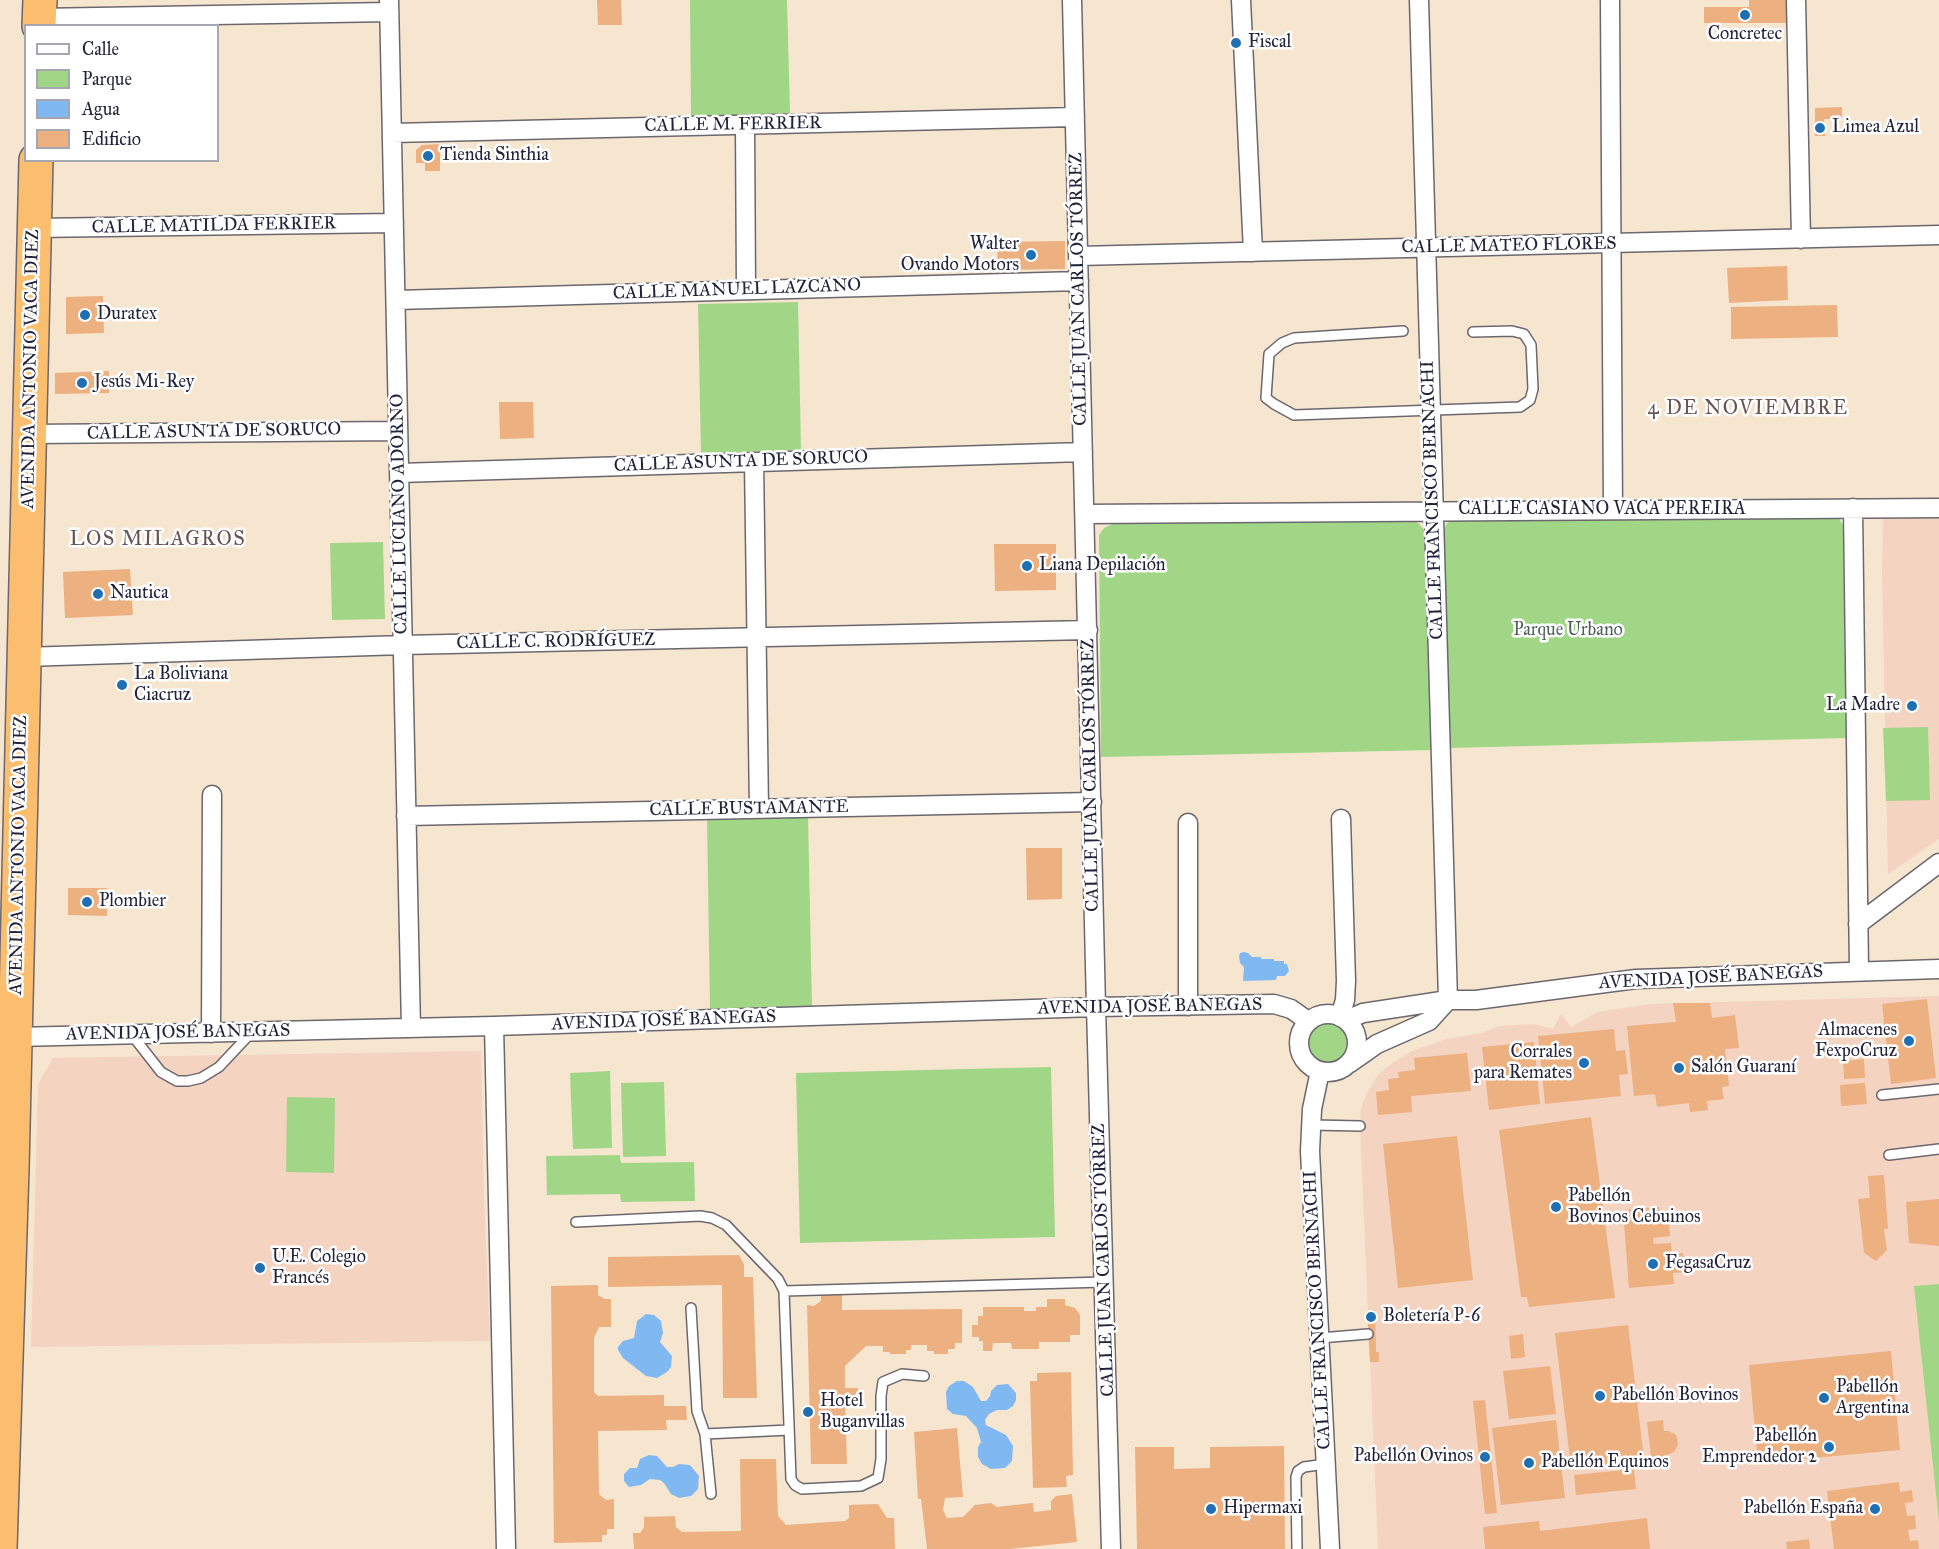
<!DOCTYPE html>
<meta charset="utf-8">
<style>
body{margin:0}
#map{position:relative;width:1939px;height:1549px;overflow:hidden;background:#f6e6d0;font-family:"IM FELL Great Primer",serif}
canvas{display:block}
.legend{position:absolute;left:24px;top:24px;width:195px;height:138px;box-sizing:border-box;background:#fff;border:2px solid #a7a7b1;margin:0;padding:8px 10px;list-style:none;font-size:18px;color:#22223b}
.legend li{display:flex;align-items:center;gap:12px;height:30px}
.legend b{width:30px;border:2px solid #a7a7b1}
</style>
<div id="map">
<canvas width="1939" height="1549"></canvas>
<ul class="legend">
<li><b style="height:8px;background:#fff"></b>Calle</li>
<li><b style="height:16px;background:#a1d687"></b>Parque</li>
<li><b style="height:16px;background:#80b9f1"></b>Agua</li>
<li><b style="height:16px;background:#edb081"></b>Edificio</li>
</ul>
</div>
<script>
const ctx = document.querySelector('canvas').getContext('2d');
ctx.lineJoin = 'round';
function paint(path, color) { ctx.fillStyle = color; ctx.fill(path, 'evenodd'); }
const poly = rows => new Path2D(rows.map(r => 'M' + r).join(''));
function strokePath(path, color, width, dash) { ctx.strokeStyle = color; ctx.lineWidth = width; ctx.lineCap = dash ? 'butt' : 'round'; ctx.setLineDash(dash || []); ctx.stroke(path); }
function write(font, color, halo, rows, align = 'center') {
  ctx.font = font + ' "IM FELL Great Primer",serif'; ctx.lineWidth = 5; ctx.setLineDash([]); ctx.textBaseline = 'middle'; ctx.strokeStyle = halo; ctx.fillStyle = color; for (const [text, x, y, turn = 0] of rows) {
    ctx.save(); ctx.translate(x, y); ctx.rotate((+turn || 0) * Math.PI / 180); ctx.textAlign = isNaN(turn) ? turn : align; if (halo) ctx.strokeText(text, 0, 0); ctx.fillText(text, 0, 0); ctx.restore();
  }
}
const built = poly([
 [1883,517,1939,518,1939,839,1888,874,1882,573],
 [1939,996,1939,1549,1378,1549,1360,1126,1361,1108,1368,1091,1378,1075,1392,1063,1412,1051,1447,1039,1482,1033,1499,1026,1534,1024,1553,1029,1561,1014,1571,1027,1597,1012,1651,1004],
 [481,1051,484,1196,490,1341,31,1347,38,1084,53,1058]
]);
const green = poly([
 [690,0,787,0,790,113,691,117],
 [798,302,801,450,701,453,698,304],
 [1830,512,1839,518,1843,526,1846,738,1449,748,1442,535,1447,523,1456,519],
 [1407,516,1419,524,1427,534,1434,750,1101,757,1099,535,1104,528,1117,522],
 [383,542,385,619,332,620,330,543],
 [1928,727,1930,800,1886,801,1883,728],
 [808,815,812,1007,710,1010,707,817],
 '1307 1043a20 20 0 1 1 40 0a20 20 0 1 1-40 0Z',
 [1051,1067,1055,1237,800,1243,796,1073],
 [610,1071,612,1148,573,1149,570,1073],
 [664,1082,666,1156,623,1157,621,1083],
 [287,1097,335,1098,334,1173,286,1172],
 [620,1155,621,1163,694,1162,695,1201,621,1202,620,1194,547,1195,546,1156],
 [1939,1284,1939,1522,1914,1286]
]);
const water = poly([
 [1244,952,1248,953,1252,957,1261,957,1261,959,1274,959,1274,961,1284,961,1284,964,1287,964,1289,971,1285,976,1277,976,1276,980,1243,981,1244,967,1240,963,1239,957,1240,953],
 [646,1314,654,1315,661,1321,663,1333,660,1342,672,1356,671,1367,667,1372,657,1378,646,1376,623,1358,618,1350,618,1347,623,1341,634,1338,637,1321],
 [957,1381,964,1381,973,1387,981,1401,986,1401,990,1396,991,1391,997,1385,1008,1384,1016,1393,1016,1400,1013,1406,1007,1410,997,1410,989,1414,985,1420,986,1425,1006,1435,1013,1446,1012,1461,1005,1468,991,1469,982,1464,978,1457,978,1447,981,1442,977,1428,966,1416,953,1414,947,1409,946,1392,949,1386],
 [649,1455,657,1456,667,1467,673,1467,679,1464,690,1465,699,1476,698,1489,691,1496,679,1498,671,1494,664,1483,660,1480,650,1479,641,1485,629,1487,624,1481,624,1474,630,1468,637,1468,640,1459]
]);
const building = poly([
 [597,0,621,0,622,25,598,25],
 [1749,0,1786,0,1786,23,1704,23,1704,7,1749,7],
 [1842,107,1842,119,1824,119,1825,136,1815,136,1815,108],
 [440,144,440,171,425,171,425,163,416,163,416,150,422,145],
 [1065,241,1065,269,998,270,997,242],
 [1787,266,1788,300,1729,303,1727,268],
 [103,296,104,333,66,334,66,297],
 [1837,305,1838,337,1731,339,1731,307],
 [109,371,109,393,55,394,55,373],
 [499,402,533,402,534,438,500,439],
 [994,544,1056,544,1056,590,995,591],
 [130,569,133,615,65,618,63,572],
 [1026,848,1062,848,1062,899,1027,900],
 [68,888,107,888,107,916,68,915],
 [1927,999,1936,1078,1891,1084,1882,1004],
 [1673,1003,1710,1003,1712,1018,1735,1015,1739,1048,1725,1049,1729,1086,1722,1087,1724,1099,1707,1101,1708,1110,1690,1112,1689,1103,1657,1107,1655,1094,1634,1096,1627,1026,1676,1022],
 [1614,1029,1616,1051,1625,1050,1628,1074,1619,1075,1621,1096,1545,1104,1538,1036],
 [1534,1042,1540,1104,1489,1110,1482,1047],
 [1467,1053,1471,1091,1411,1096,1412,1112,1378,1115,1376,1092,1389,1090,1388,1079,1399,1078,1398,1072,1415,1070,1414,1058],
 [1864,1059,1865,1078,1844,1079,1843,1061],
 [1865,1083,1867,1104,1841,1106,1840,1085],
 [1591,1117,1615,1298,1529,1307,1527,1297,1521,1297,1499,1130],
 [1457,1136,1473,1280,1398,1288,1383,1144],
 [1884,1175,1888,1229,1884,1229,1887,1250,1876,1261,1864,1253,1858,1199,1870,1198,1868,1176],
 [1939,1199,1939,1246,1909,1243,1906,1202],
 [1659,1207,1661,1222,1669,1221,1670,1236,1653,1238,1654,1244,1671,1243,1672,1254,1683,1253,1685,1272,1673,1273,1674,1284,1629,1288,1623,1210],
 [739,1255,744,1264,744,1277,753,1277,757,1398,723,1398,722,1285,608,1287,608,1257],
 [598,1285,598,1295,605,1299,611,1299,611,1327,599,1327,594,1338,594,1392,598,1396,664,1395,664,1406,686,1406,687,1420,666,1420,667,1430,598,1431,599,1494,606,1500,614,1499,614,1529,607,1529,607,1535,602,1535,602,1542,554,1543,551,1286],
 [821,1292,842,1292,842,1310,962,1309,962,1343,955,1343,955,1349,948,1349,948,1354,934,1354,934,1351,927,1351,927,1345,911,1345,911,1350,906,1350,906,1354,890,1354,890,1352,883,1352,883,1346,866,1346,845,1366,845,1388,858,1388,858,1398,845,1398,847,1464,811,1464,807,1305,814,1306,821,1301],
 [1047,1299,1065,1299,1065,1305,1075,1308,1080,1315,1080,1335,1070,1335,1070,1342,1039,1342,1039,1349,1012,1349,1011,1343,993,1343,992,1351,983,1351,983,1341,979,1341,979,1337,972,1337,972,1325,978,1325,978,1316,983,1316,983,1307,1024,1307,1024,1311,1036,1311,1036,1307,1047,1307],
 [1375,1310,1376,1352,1379,1352,1379,1362,1370,1362,1367,1311],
 [1628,1325,1644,1459,1571,1468,1555,1333],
 [1523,1334,1525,1357,1511,1359,1509,1336],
 [1891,1351,1900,1450,1758,1463,1749,1365],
 [1550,1366,1556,1414,1509,1419,1503,1371],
 [1071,1372,1073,1475,1066,1476,1067,1487,1033,1488,1030,1381,1037,1381,1037,1373],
 [1485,1400,1497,1513,1485,1514,1473,1401],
 [1556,1420,1565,1498,1501,1505,1492,1428],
 [1663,1420,1664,1431,1668,1431,1675,1434,1677,1437,1678,1445,1674,1452,1667,1455,1668,1465,1652,1466,1647,1422],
 [957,1428,963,1497,945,1498,943,1510,947,1518,963,1517,975,1505,991,1503,997,1507,1033,1503,1034,1512,1051,1510,1051,1501,1056,1496,1072,1494,1077,1542,1009,1549,927,1549,921,1499,918,1499,914,1432],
 [1284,1446,1285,1549,1137,1549,1135,1447,1174,1447,1174,1469,1210,1468,1210,1447],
 [740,1459,776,1459,778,1516,786,1525,845,1521,849,1518,849,1505,878,1504,887,1518,894,1518,895,1549,634,1549,633,1533,640,1533,644,1527,644,1517,675,1516,676,1527,682,1532,741,1531],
 [1634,1469,1636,1489,1576,1495,1574,1475],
 [1899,1482,1900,1492,1912,1490,1913,1502,1905,1503,1907,1516,1915,1515,1916,1529,1908,1530,1910,1541,1918,1540,1919,1549,1834,1549,1827,1491],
 [1647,1518,1650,1549,1485,1549,1483,1527,1539,1521,1540,1531],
 [1809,1539,1810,1549,1787,1549,1786,1542]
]);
const lane = poly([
 [1403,331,1294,338,1282,343,1269,354,1266,398,1274,404,1294,415,1520,407,1530,400,1533,389,1531,345,1524,334,1512,331,1473,332],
 [132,1035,161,1072,177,1081,188,1081,201,1078,219,1067,250,1034],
 [1882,1095,1939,1089],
 [1312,1125,1360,1126],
 [1889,1155,1939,1149],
 [576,1222,700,1216,712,1218,726,1225,778,1279,784,1291],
 [691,1308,697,1411,705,1434,789,1430],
 [1320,1338,1368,1334],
 [924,1376,902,1374,883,1382,881,1396,881,1459,878,1478,861,1486,802,1489,795,1485,791,1479,784,1291,1104,1282],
 [705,1434,711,1494],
 [1297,1549,1296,1477,1298,1471,1304,1467,1326,1464]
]);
const street = poly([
 [389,0,411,1028],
 [1072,0,1096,1007,1111,1549],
 [1241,0,1253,252],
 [1419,0,1448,1000],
 [1610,0,1613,510],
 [1796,0,1801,239],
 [39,18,389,12],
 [745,125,746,290],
 [392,133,1075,117],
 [34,228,394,223],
 [1078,256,1939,235],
 [396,300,1079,281],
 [30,434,398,431],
 [754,462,759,809],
 [399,473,1083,452],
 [1853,508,1859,971],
 [1085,514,1939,508],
 [24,657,403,645,1088,630],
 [406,816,1092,802],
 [1188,823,1188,1006],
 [1858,924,1939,863],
 '1299 1043a29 29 0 1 1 58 0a29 29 0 1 1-58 0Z',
 [1340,1017,1345,1000,1346,981,1341,819],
 [1346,1020,1363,1013,1448,1000,1476,1000,1636,979,1939,969],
 [494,1026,506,1549],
 [211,1033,212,795],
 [15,1037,494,1026,1096,1007,1274,1004,1291,1009,1308,1021],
 [1350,1063,1377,1044,1429,1021,1448,1000],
 [1320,1071,1312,1109,1310,1151,1330,1549]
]);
const highway = poly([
 [39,26,40,0],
 [0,1549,12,1169,36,160]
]);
const markers = [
 [1745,15,6,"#1f6fb2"],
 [1236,43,6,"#1f6fb2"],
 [1820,128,6,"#1f6fb2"],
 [428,156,6,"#1f6fb2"],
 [1031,255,6,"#1f6fb2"],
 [85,315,6,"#1f6fb2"],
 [82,383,6,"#1f6fb2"],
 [1027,566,6,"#1f6fb2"],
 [98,594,6,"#1f6fb2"],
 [122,685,6,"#1f6fb2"],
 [1912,706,6,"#1f6fb2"],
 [87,902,6,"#1f6fb2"],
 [1909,1041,6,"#1f6fb2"],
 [1584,1063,6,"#1f6fb2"],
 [1679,1068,6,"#1f6fb2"],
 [1556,1207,6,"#1f6fb2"],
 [1653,1264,6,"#1f6fb2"],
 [260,1268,6,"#1f6fb2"],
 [1371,1317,6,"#1f6fb2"],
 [1600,1396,6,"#1f6fb2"],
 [1824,1398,6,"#1f6fb2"],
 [808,1412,6,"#1f6fb2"],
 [1829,1447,6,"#1f6fb2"],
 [1485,1457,6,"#1f6fb2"],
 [1529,1463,6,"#1f6fb2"],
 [1211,1509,6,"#1f6fb2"],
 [1875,1509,6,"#1f6fb2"]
];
const poiNames = [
 ["Concretec",1745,35,"center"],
 ["Fiscal",1248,43],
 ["Limea Azul",1832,128],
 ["Tienda Sinthia",440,156],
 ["Walter",1019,245,"right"],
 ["Ovando Motors",1019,266,"right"],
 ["Duratex",97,315],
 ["Jesús Mi-Rey",94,383],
 ["Liana Depilación",1039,566],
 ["Nautica",110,594],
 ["La Boliviana",134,675],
 ["Ciacruz",134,696],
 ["La Madre",1900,706,"right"],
 ["Plombier",99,902],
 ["Almacenes",1897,1031,"right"],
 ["FexpoCruz",1897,1052,"right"],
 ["Corrales",1572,1053,"right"],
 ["para Remates",1572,1074,"right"],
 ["Salón Guaraní",1691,1068],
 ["Pabellón",1568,1197],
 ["Bovinos Cebuinos",1568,1218],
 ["U.E. Colegio",272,1258],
 ["Francés",272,1279],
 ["FegasaCruz",1665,1264],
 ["Boletería P-6",1383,1317],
 ["Pabellón",1836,1388],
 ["Argentina",1836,1409],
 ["Pabellón Bovinos",1612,1396],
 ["Hotel",820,1402],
 ["Buganvillas",820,1423],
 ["Pabellón",1817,1437,"right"],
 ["Emprendedor 2",1817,1458,"right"],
 ["Pabellón Ovinos",1473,1457,"right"],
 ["Pabellón Equinos",1541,1463],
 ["Hipermaxi",1223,1509],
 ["Pabellón España",1863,1509,"right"]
];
const streetNames = [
 ["CALLE M. FERRIER",733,125,-1],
 ["CALLE MATILDA FERRIER",214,226,-1],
 ["CALLE MATEO FLORES",1509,246,-1],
 ["CALLE JUAN CARLOS TÓRREZ",1079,289,-91],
 ["CALLE MANUEL LAZCANO",737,290,-2],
 ["AVENIDA ANTONIO VACA DIEZ",31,369,-89],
 ["CALLE ASUNTA DE SORUCO",214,432,-1],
 ["CALLE ASUNTA DE SORUCO",741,462,-2],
 ["CALLE FRANCISCO BERNACHI",1433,500,-92],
 ["CALLE CASIANO VACA PEREIRA",1602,510],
 ["CALLE LUCIANO ADORNO",400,514,-91],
 ["CALLE C. RODRÍGUEZ",556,642,-1],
 ["CALLE JUAN CARLOS TÓRREZ",1091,775,-91],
 ["CALLE BUSTAMANTE",749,809,-1],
 ["AVENIDA ANTONIO VACA DIEZ",19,855,-89],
 ["AVENIDA JOSÉ BANEGAS",1711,978,-3],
 ["AVENIDA JOSÉ BANEGAS",1150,1007,-1],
 ["AVENIDA JOSÉ BANEGAS",664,1021,-2],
 ["AVENIDA JOSÉ BANEGAS",178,1033,-1],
 ["CALLE JUAN CARLOS TÓRREZ",1104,1260,-92],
 ["CALLE FRANCISCO BERNACHI",1318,1310,-93]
];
const parkNames = [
 ["Parque Urbano",1568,631]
];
const neighbourhoodNames = [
 ["4 DE NOVIEMBRE",1748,409],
 ["LOS MILAGROS",158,540]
];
paint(built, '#f4d3c0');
paint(green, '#a1d687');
paint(water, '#80b9f1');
paint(building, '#edb081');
strokePath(lane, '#6c676f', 12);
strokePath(street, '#6c676f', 21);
strokePath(highway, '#6c676f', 36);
strokePath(lane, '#fff', 9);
strokePath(street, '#fff', 18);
strokePath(highway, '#fabe6e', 33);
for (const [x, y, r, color] of markers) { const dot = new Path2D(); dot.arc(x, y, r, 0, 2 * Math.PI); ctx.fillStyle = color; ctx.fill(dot); strokePath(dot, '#fff', 2); }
write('18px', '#22223b', '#fff', poiNames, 'left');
write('18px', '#22223b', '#fff', streetNames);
write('18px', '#4e6156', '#fff', parkNames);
ctx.letterSpacing = '1.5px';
write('20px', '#695454', '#fff', neighbourhoodNames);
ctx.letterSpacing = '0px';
</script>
